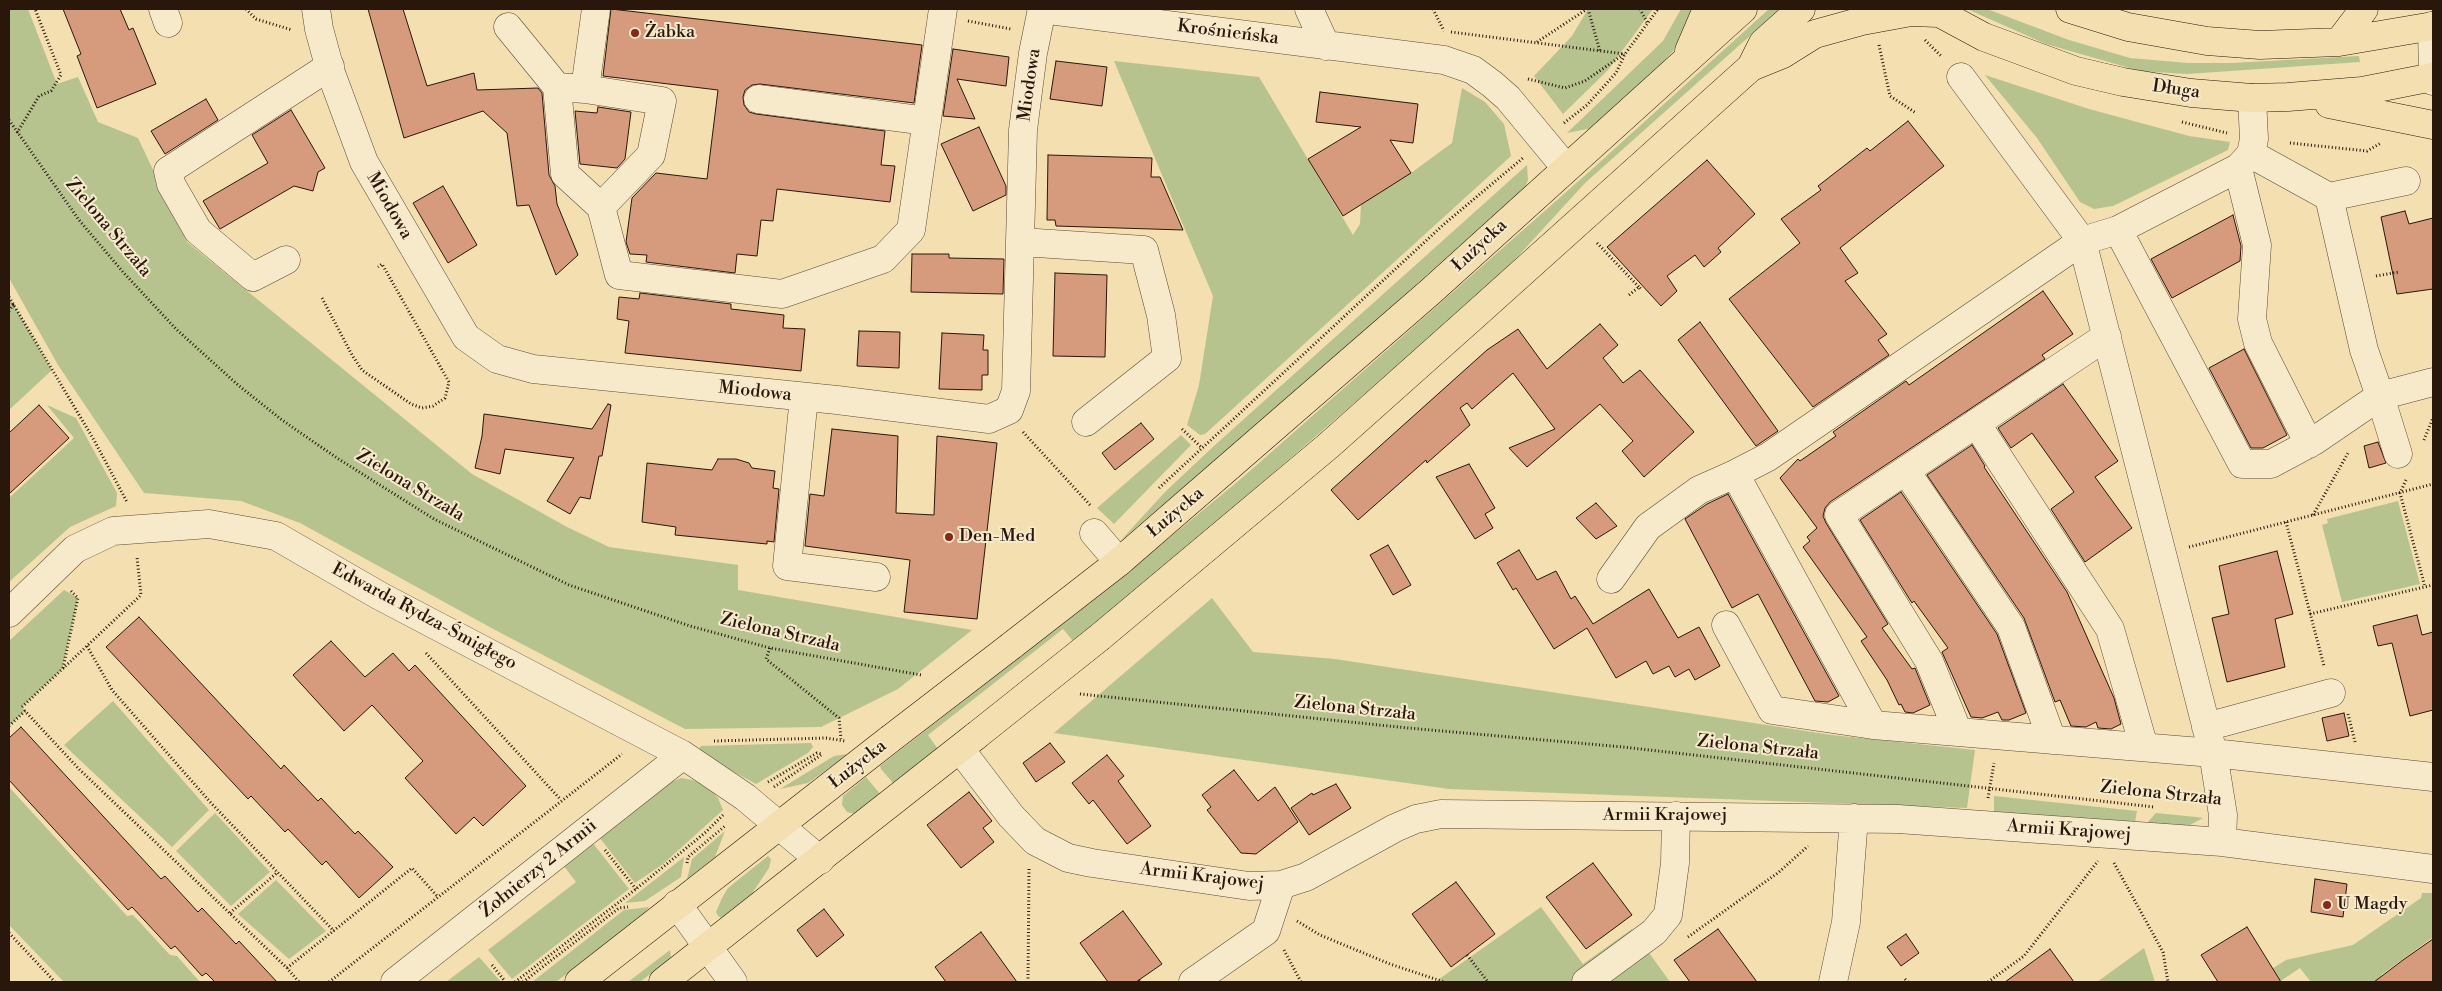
<!DOCTYPE html>
<meta charset="utf-8">
<style>
body{margin:0}
#map{position:relative;width:2442px;height:991px;overflow:hidden;background:#f3dfaf;font-family:"Libre Bodoni",serif}
canvas{display:block}
.frame{position:absolute;inset:0;border:10px solid #2a170c;pointer-events:none}
</style>
<div id="map">
<canvas width="2442" height="991"></canvas>
<div class="frame"></div>
</div>
<script>
const ctx = document.querySelector('canvas').getContext('2d');
ctx.lineJoin = 'round';
function paint(path, color) { ctx.fillStyle = color; ctx.fill(path, 'evenodd'); }
const poly = rows => new Path2D(rows.map(r => 'M' + r).join(''));
function strokePath(path, color, width, dash) { ctx.strokeStyle = color; ctx.lineWidth = width; ctx.lineCap = dash ? 'butt' : 'round'; ctx.setLineDash(dash || []); ctx.stroke(path); }
function write(font, color, halo, rows, align = 'center') {
  ctx.font = font + ' "Libre Bodoni",serif'; ctx.lineWidth = 4; ctx.setLineDash([]); ctx.textBaseline = 'middle'; ctx.strokeStyle = halo; ctx.fillStyle = color; for (const [text, x, y, turn = 0] of rows) {
    ctx.save(); ctx.translate(x, y); ctx.rotate((+turn || 0) * Math.PI / 180); ctx.textAlign = isNaN(turn) ? turn : align; if (halo) ctx.strokeText(text, 0, 0); ctx.fillText(text, 0, 0); ctx.restore();
  }
}
const green = poly([
 [9,9,28,9,57,84,78,77,98,122,138,138,187,242,472,474,567,527,609,547,738,565,738,590,972,630,898,689,821,727,685,729,497,631,300,523,241,501,144,493,58,365,9,278],
 [1588,9,1653,9,1608,70,1563,114,1534,76,1572,36],
 [1681,9,1695,9,1673,51,1646,81,1592,128,1567,133,1663,41],
 [1769,9,1780,9,1585,183,1498,278,1159,572,1073,641,1063,629,928,735,938,749,894,784,881,769,880,766,1128,572,1242,478,1590,171],
 [1967,9,1987,9,2069,40,2130,58,2188,63,2232,63,2359,56,2360,62,2187,74,2140,71,2046,44],
 [1114,61,1259,77,1353,235,1360,224,1361,204,1411,173,1452,143,1462,88,1485,102,1504,124,1511,156,1205,434,1200,435,1187,425,1199,385,1213,296],
 [1985,75,2089,109,2189,136,2230,142,2228,150,2113,206,2094,209,2080,202,2037,138],
 [1527,165,1528,180,1525,187,1279,407,1121,540,1166,491,1215,445],
 [9,297,52,370,9,410],
 [47,405,76,418,117,493,116,506,70,527,9,582,9,498,74,438],
 [1181,435,1191,445,1114,524,1097,508],
 [2398,501,2420,584,2342,602,2322,525,2328,523,2327,519],
 [64,590,78,598,62,669,22,707,25,711,9,726,9,641],
 [1212,598,1253,652,1335,659,1832,735,1975,750,1967,808,1449,789,1054,733],
 [113,701,209,810,172,847,64,745],
 [811,743,813,747,808,753,756,784,697,752,701,746],
 [848,754,808,783,780,789,834,756],
 [866,777,881,795,855,814,847,812,842,805,843,796],
 [681,778,693,780,707,786,718,798,723,810,663,864,635,883,599,837,666,784],
 [9,787,127,916,133,915,170,955,177,956,200,982,207,982,64,982,9,925],
 [1994,796,2137,811,2135,822,1994,816],
 [215,813,270,872,231,906,176,851],
 [2156,813,2196,817,2203,818,2190,825,2177,826,2147,823],
 [725,831,715,857,687,879,692,859],
 [592,842,629,889,512,979,488,950,576,882,563,865],
 [768,856,771,859,769,868,751,895,722,918,718,916,716,912,722,898,728,888],
 [684,857,681,877,645,901,625,903],
 [276,880,326,931,289,959,238,914],
 [2422,893,2433,893,2433,940,2432,938,2381,975,2386,982,2311,982,2300,968,2279,982,2251,982,2286,960,2353,945,2421,898],
 [649,907,645,913,556,982,532,982,624,910],
 [1541,907,1583,964,1632,929,1670,982,1435,982],
 [2144,948,2155,982,2097,982],
 [670,950,671,958,640,982,628,982],
 [479,957,501,982,446,982]
]);
const building = poly([
 [63,9,120,9,129,30,133,28,156,84,97,108,77,56,81,54,63,9],
 [368,9,403,9,427,86,474,73,477,90,538,88,542,93,549,175,555,186,557,204,578,255,556,275,529,205,517,206,507,133,483,111,404,138,368,9],
 [611,9,922,45,914,103,760,84,752,85,745,90,743,97,744,105,749,112,756,114,885,131,881,165,895,166,890,202,777,189,773,221,761,220,757,256,737,254,735,273,646,262,647,255,630,254,626,242,632,198,656,173,707,179,718,90,603,76,611,9],
 [953,49,1009,57,1006,86,957,79,975,119,943,116,953,49],
 [1056,61,1107,67,1102,106,1050,99,1056,61],
 [1320,92,1418,104,1413,143,1390,140,1411,173,1343,216,1308,159,1361,127,1316,122,1320,92],
 [206,99,218,120,165,154,151,131,206,99],
 [598,107,631,112,625,159,617,168,580,164,575,111,597,113,598,107],
 [291,110,325,168,318,172,313,191,294,186,220,229,203,201,268,163,252,135,291,110],
 [1908,121,1944,166,1840,248,1858,273,1845,281,1887,334,1878,340,1889,355,1813,407,1729,299,1800,243,1781,219,1821,190,1818,186,1867,148,1870,151,1908,121],
 [979,127,1006,186,1006,195,973,211,941,144,979,127],
 [1048,155,1152,158,1151,177,1160,177,1183,230,1056,226,1055,220,1047,220,1048,155],
 [1707,160,1755,214,1718,248,1721,252,1704,267,1695,255,1667,276,1677,291,1661,306,1607,247,1707,160],
 [443,186,477,245,448,263,413,203,443,186],
 [2405,211,2409,224,2433,218,2433,289,2397,294,2381,217,2405,211],
 [2233,215,2241,246,2240,261,2172,298,2151,259,2233,215],
 [912,254,949,254,949,258,1004,259,1003,294,911,292,912,254],
 [1055,273,1107,275,1105,357,1053,356,1055,273],
 [2043,291,2073,334,2042,355,2045,359,1830,502,1825,508,1823,516,1826,523,1888,624,1882,628,1912,669,1915,668,1930,705,1913,713,1905,712,1901,704,1899,705,1887,680,1861,641,1867,637,1803,547,1810,541,1807,537,1817,528,1780,478,1798,459,1800,461,1836,436,1833,432,1906,381,1909,385,2043,291],
 [640,293,731,304,731,309,784,315,783,328,805,329,801,371,625,353,629,321,617,319,619,297,639,299,640,293],
 [1700,322,1778,431,1756,446,1678,340,1700,322],
 [1600,324,1618,345,1603,358,1623,383,1640,370,1694,432,1644,477,1622,451,1633,441,1600,404,1527,467,1509,448,1555,429,1513,373,1472,409,1467,403,1460,408,1470,425,1427,463,1426,460,1358,520,1331,490,1487,350,1518,329,1547,369,1600,324],
 [859,331,900,332,899,368,857,366,859,331],
 [942,333,984,335,983,350,988,350,988,375,982,375,982,390,939,389,942,333],
 [2244,349,2287,435,2263,448,2251,448,2209,368,2244,349],
 [2063,384,2118,461,2095,477,2132,528,2085,562,2051,509,2074,492,2032,433,2011,448,1998,428,2063,384],
 [608,404,611,405,602,456,599,456,590,499,580,497,570,514,547,501,574,458,505,449,500,474,475,468,482,436,484,414,592,429,608,404],
 [39,405,69,438,9,494,9,433,39,405],
 [1141,423,1154,439,1115,470,1102,453,1141,423],
 [832,429,898,436,896,513,934,515,937,436,997,443,977,619,904,612,910,560,805,546,810,494,824,496,832,429],
 [2378,442,2386,463,2369,468,2364,446,2378,442],
 [1972,445,1985,466,1984,467,2067,592,2114,698,2121,724,2111,729,2098,728,2096,722,2086,727,2071,726,2060,700,2055,702,2024,618,1927,475,1972,445],
 [718,459,736,459,749,463,752,468,775,471,773,488,779,489,774,542,767,541,767,544,675,535,676,527,642,522,647,463,712,470,718,459],
 [1469,464,1495,508,1485,514,1493,528,1475,539,1436,477,1469,464],
 [1901,492,1997,634,2026,713,2009,720,2002,720,1998,712,1982,718,1971,717,1942,652,1948,648,1914,601,1912,603,1860,520,1901,492],
 [1728,494,1839,696,1828,702,1815,701,1758,594,1732,608,1685,519,1707,504,1728,494],
 [1596,503,1617,526,1596,539,1576,518,1596,503],
 [1388,545,1411,585,1393,595,1370,555,1388,545],
 [1519,550,1537,580,1556,571,1571,599,1575,596,1593,624,1649,589,1678,638,1699,627,1720,666,1695,680,1689,669,1675,677,1669,666,1653,674,1646,661,1616,678,1587,628,1554,649,1516,588,1513,590,1497,563,1519,550],
 [2277,551,2293,614,2275,619,2285,667,2227,682,2212,618,2229,614,2219,566,2277,551],
 [2417,615,2422,635,2433,632,2433,710,2410,716,2392,643,2378,646,2373,626,2417,615],
 [139,617,281,769,284,765,318,801,321,798,355,834,358,831,393,867,359,898,326,861,322,865,288,829,285,832,251,796,248,799,106,647,139,617],
 [331,641,365,677,393,653,409,671,415,665,526,786,483,826,474,817,456,834,405,778,423,761,372,705,344,731,293,675,331,641],
 [2344,713,2349,736,2327,741,2322,718,2344,713],
 [21,727,161,879,165,876,198,912,202,908,236,944,239,941,277,982,215,982,206,973,202,976,175,946,171,949,132,907,128,910,9,780,9,738,21,727],
 [1050,743,1065,762,1036,782,1023,763,1050,743],
 [1107,755,1124,776,1118,781,1151,826,1127,844,1093,800,1089,804,1072,783,1107,755],
 [1234,770,1258,801,1275,787,1298,822,1256,854,1241,853,1207,810,1211,807,1202,795,1234,770],
 [1336,784,1351,808,1309,835,1291,808,1312,793,1313,795,1336,784],
 [969,792,992,821,983,828,994,842,961,868,927,825,969,792],
 [1593,863,1632,915,1586,949,1546,897,1593,863],
 [2315,879,2347,884,2343,917,2311,912,2315,879],
 [1456,882,1495,934,1451,967,1412,914,1456,882],
 [824,909,844,935,817,957,797,930,824,909],
 [1123,911,1162,964,1136,982,1108,982,1080,943,1123,911],
 [2247,927,2281,982,2218,982,2201,955,2247,927],
 [1718,929,1757,982,1690,982,1674,960,1718,929],
 [981,932,1017,982,946,982,935,967,981,932],
 [1906,934,1919,953,1901,966,1887,947,1906,934],
 [2433,939,2433,982,2374,982,2403,960,2433,939],
 [2050,949,2074,982,2005,982,2050,949]
]);
const path = poly([
 [246,9,256,19,292,30],
 [1433,9,1444,31],
 [1588,9,1600,51],
 [1640,9,1648,24],
 [968,21,1011,29],
 [1451,32,1625,54],
 [1925,40,1942,57],
 [1537,42,1587,9],
 [1879,45,1890,96,1916,113],
 [1528,79,1565,88,1585,81,1624,54],
 [9,120,79,220,123,272,176,329,238,385,282,420,337,458,434,519,569,585,690,626,770,648,921,675],
 [2182,122,2227,133],
 [1564,123,1587,105,1616,73,1625,54,1658,9],
 [17,133,39,96,51,91,61,75,35,9],
 [2290,143,2367,151,2381,143],
 [1597,243,1639,287],
 [2376,276,2399,272],
 [1629,295,1639,287,1642,290],
 [9,297,94,440,127,502],
 [322,298,352,355,362,370,411,404,422,408,433,406,445,398,449,382,382,264,378,267],
 [9,304,13,305,9,311],
 [1182,429,1201,447],
 [1023,432,1091,506],
 [2424,440,2433,418],
 [2406,480,2400,493,2425,587],
 [1159,488,1443,225,1523,158],
 [2313,515,2348,453],
 [2286,522,2324,666],
 [2189,547,2433,484],
 [2310,614,2433,585],
 [87,646,112,690,211,803,334,931],
 [770,648,766,659,839,718,841,739],
 [426,653,561,800],
 [63,668,78,598,71,591],
 [1080,694,1408,728,1623,747,2154,807],
 [22,707,141,595,137,557],
 [2348,714,2355,742],
 [9,726,25,711,79,769,287,968,299,982],
 [714,741,826,738,845,741],
 [768,782,817,753,822,754],
 [774,787,821,755],
 [1988,798,1994,763],
 [605,850,636,889],
 [687,863,688,857,725,826],
 [2114,863,2163,952,2168,982],
 [230,913,278,872],
 [1297,921,1320,935,1390,964,1444,982],
 [9,933,55,982],
 [1688,937,1779,872,1808,846],
 [1284,950,1301,982],
 [1467,955,1488,982],
 [492,965,504,980],
 [287,968,412,868,438,897],
 [1905,979,1908,982],
 [1139,980,1141,982],
 [329,982,622,754],
 [515,982,636,889,706,832,723,815],
 [523,982,619,908,628,907],
 [1028,982,1029,868],
 [1988,982,2024,956,2098,861]
]);
const minor = poly([
 [163,9,168,23],
 [316,9,319,29,331,73,364,162,466,337,497,359,533,369,837,400,989,419,1009,410,1016,391,1023,130,1033,53,1042,9],
 [596,9,585,89,662,101,651,155,601,207,619,275,782,294,883,259,911,230,943,9],
 [1041,9,1444,60,1473,70,1492,84,1508,98,1566,168],
 [1309,9,1326,46],
 [2432,26,2433,81],
 [508,27,557,87],
 [1961,77,2082,241,1768,457,1735,474,1873,725,2213,753,2433,777],
 [585,89,557,87,565,174,601,207],
 [758,99,927,121],
 [2251,154,2329,197],
 [2238,168,2257,245,2252,319,2258,343,2309,444],
 [2406,181,2329,197,2364,350,2380,396,2433,382],
 [2118,230,2242,464,2271,464,2314,441,2380,396,2398,454],
 [1021,242,1144,250,1161,315,1167,358,1086,422],
 [286,260,253,277,198,231,171,184,168,171,330,66],
 [804,397,787,566,876,577],
 [1976,423,2110,629,2144,747],
 [1906,471,2011,627,2052,740],
 [1094,533,1119,562],
 [1611,579,1648,527,1699,490,1735,474],
 [9,613,75,549,113,531,209,524,276,536,380,596,683,755,745,797,820,860],
 [1726,625,1772,710,1873,725],
 [2206,727,2331,693],
 [1958,732,1929,661,1839,515,2107,336],
 [960,749,1011,816,1035,841,1068,858,1092,863,1249,886,1281,885,1306,877,1395,828,1416,819,1441,814,1898,819,2222,842,2433,869],
 [2222,842,2223,815,2213,753,2082,241,2118,230,2238,168,2251,154,2254,139,2252,98],
 [677,904,733,982],
 [395,982,683,755],
 [1193,982,1266,931,1281,885],
 [1586,982,1654,932,1668,915,1675,863,1676,816],
 [1833,982,1846,922,1854,818]
]);
const major = poly([
 [1932,9,1984,37,2076,71,2123,82,2191,93,2252,98,2288,97,2362,91,2433,77],
 [2070,9,2128,27,2207,41,2260,45,2339,42,2433,26],
 [2339,42,2364,9],
 [1689,51,1707,9],
 [1751,67,1783,54,1815,34,1862,21,1911,12,1938,13],
 [2329,104,2433,125],
 [1100,637,1328,446,1476,314,1751,67,1763,43,1801,9],
 [1011,646,1119,562,1430,292,1743,9],
 [579,982,890,739],
 [663,982,977,735]
]);
const majorBridge = poly([
 [977,735,1100,637],
 [890,739,1011,646]
]);
const markers = [
 [635,33,5,"#8f2418"],
 [949,537,5,"#8f2418"],
 [2327,905,5,"#8f2418"]
];
const poiNames = [
 ["Żabka",645,33],
 ["Den-Med",959,537],
 ["U Magdy",2337,905]
];
const streetNames = [
 ["Krośnieńska",1228,33,7],
 ["Miodowa",1030,85,-82],
 ["Długa",2176,90,8],
 ["Miodowa",389,206,60],
 ["Zielona Strzała",108,228,50],
 ["Łużycka",1480,246,-43],
 ["Miodowa",755,392,6],
 ["Zielona Strzała",410,486,31],
 ["Łużycka",1176,513,-40],
 ["Edwarda Rydza-Śmigłego",424,617,28],
 ["Zielona Strzała",780,633,13],
 ["Zielona Strzała",1355,709,6],
 ["Zielona Strzała",1758,748,6],
 ["Łużycka",858,765,-38],
 ["Zielona Strzała",2161,794,6],
 ["Armii Krajowej",1665,816],
 ["Armii Krajowej",2069,831,4],
 ["Żołnierzy 2 Armii",539,869,-39],
 ["Armii Krajowej",1202,877,7]
];
paint(green, '#b6c38f');
paint(building, '#d69a7c');
strokePath(building, '#2a170c', 1);
strokePath(minor, '#5c4935', 29);
strokePath(major, '#2a170c', 29);
strokePath(path, '#2a170c', 3, [1, 2.5]);
strokePath(minor, '#f7eacb', 28);
strokePath(major, '#f3dfaf', 28);
strokePath(majorBridge, '#2a170c', 29, []);
strokePath(majorBridge, '#f3dfaf', 28);
for (const [x, y, r, color] of markers) { const dot = new Path2D(); dot.arc(x, y, r, 0, 2 * Math.PI); ctx.fillStyle = color; ctx.fill(dot); strokePath(dot, '#f7eacb', 2); }
write('18px', '#2a170c', '#f7eacb', poiNames, 'left');
write('18px', '#2a170c', '#f7eacb', streetNames);
</script>
